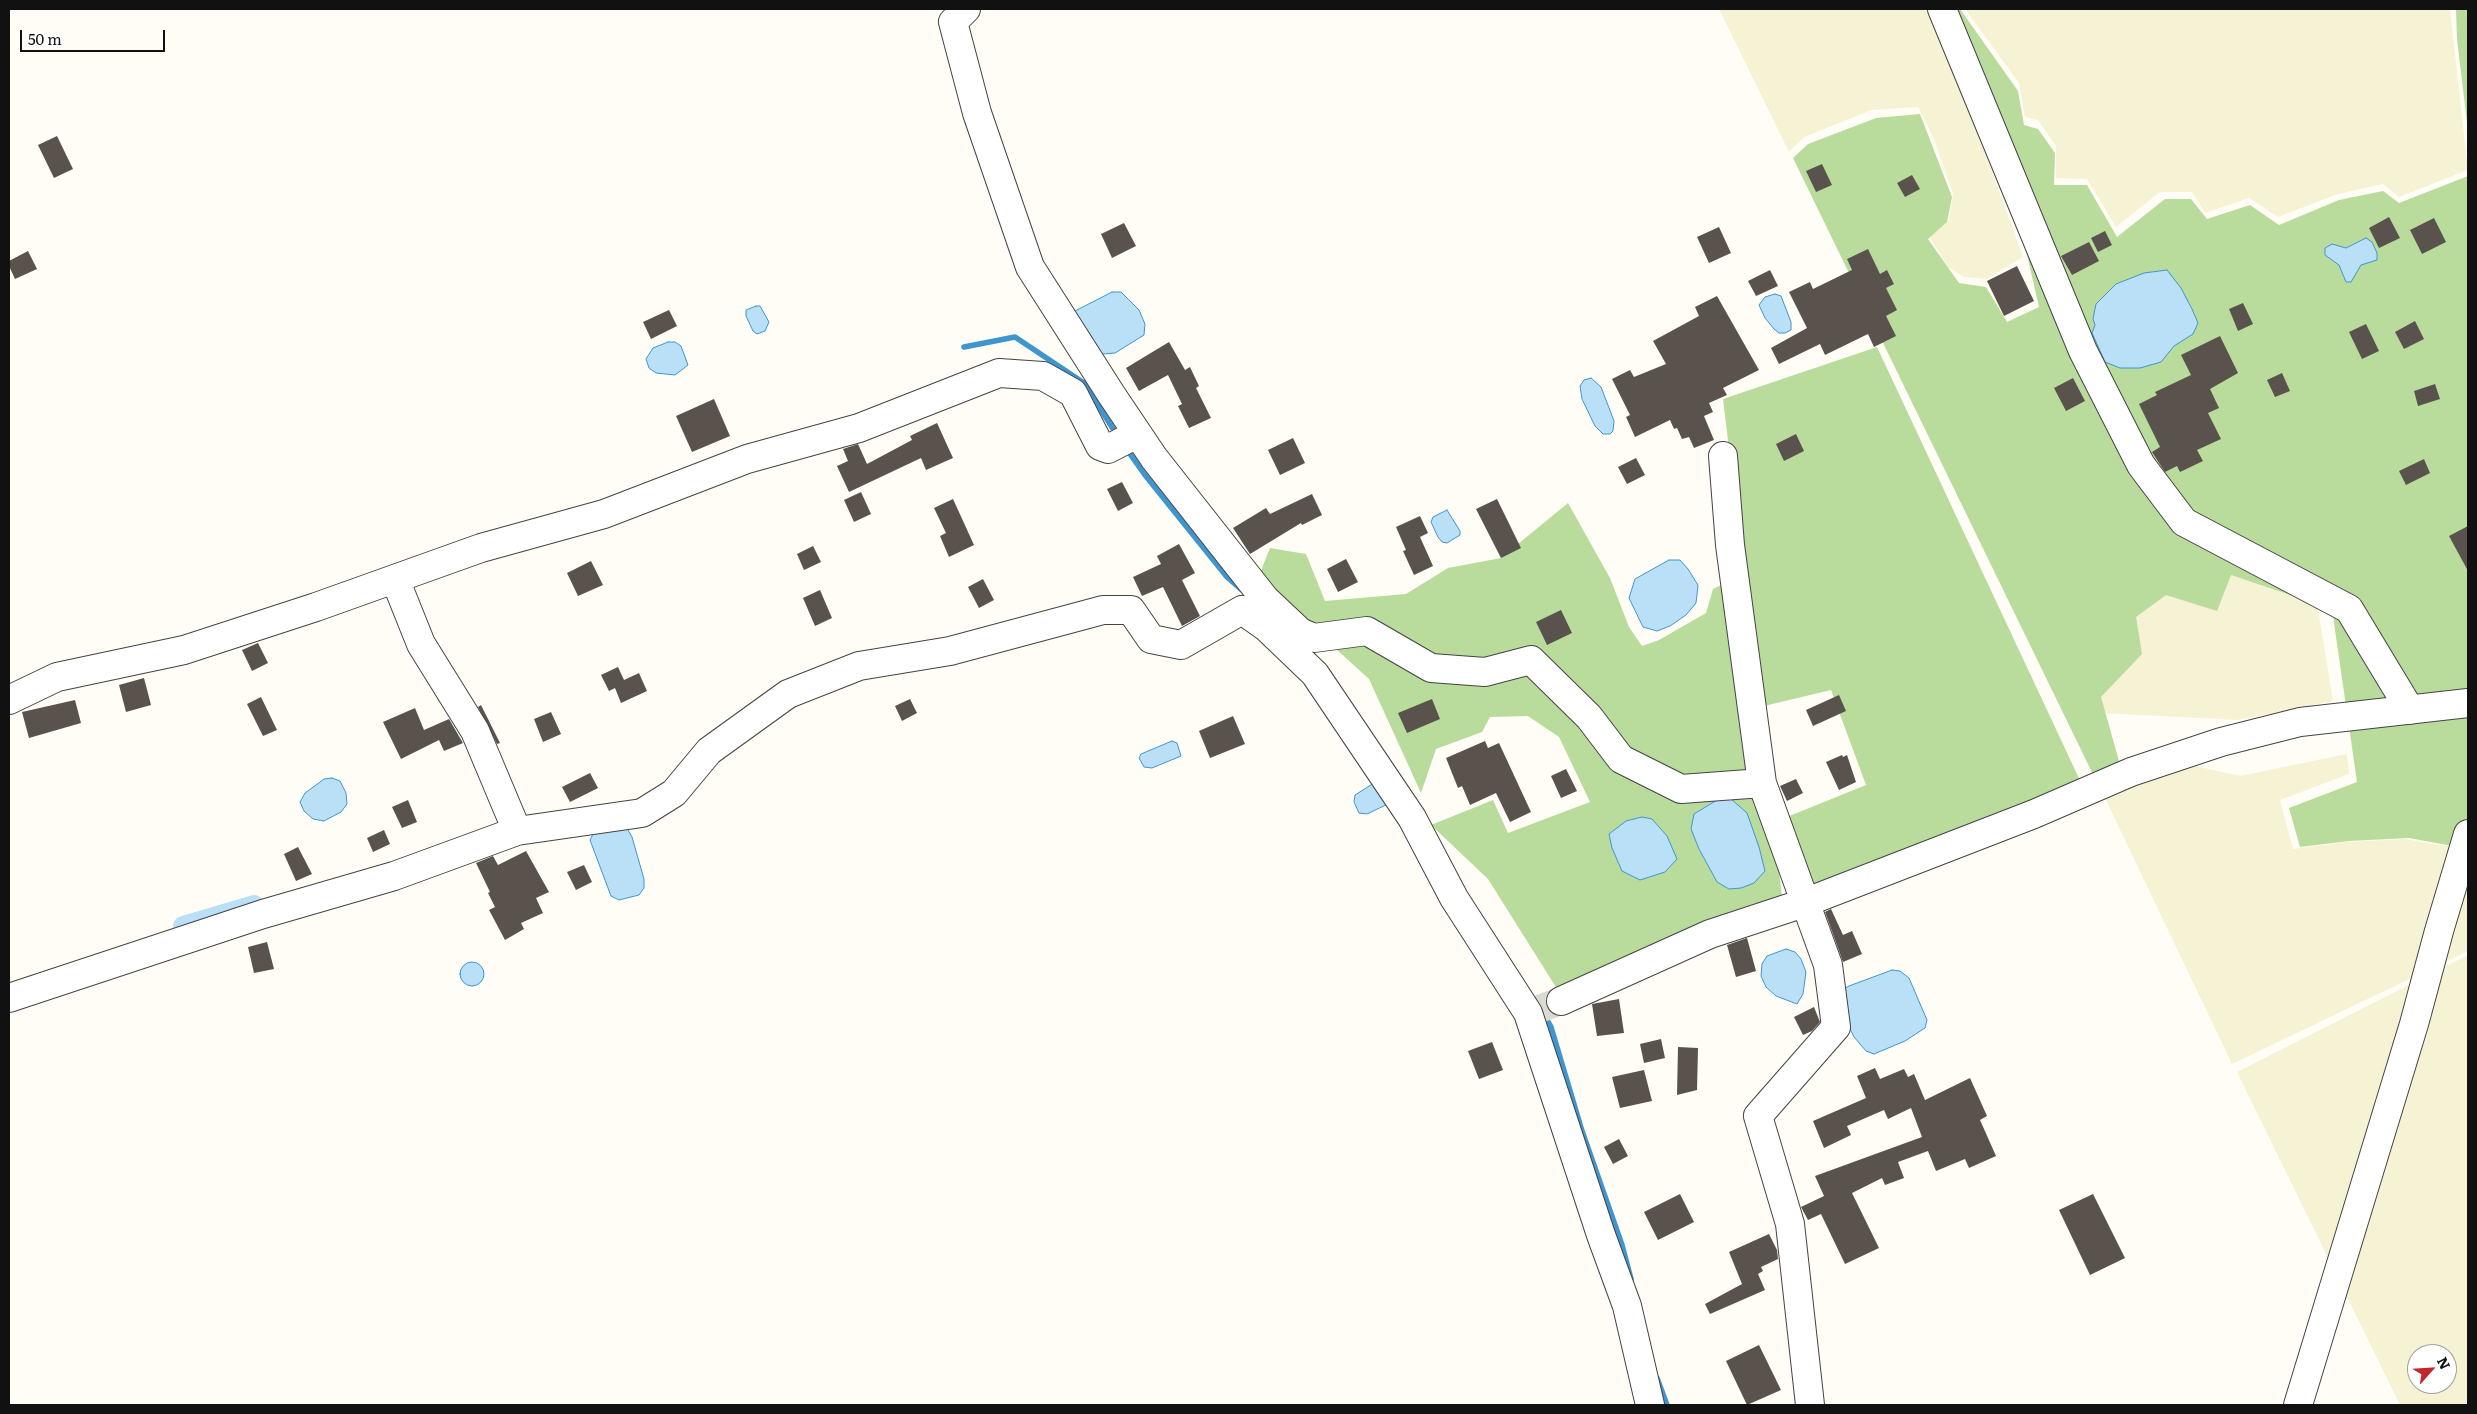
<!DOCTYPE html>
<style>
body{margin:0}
#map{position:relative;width:2477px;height:1414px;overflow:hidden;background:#fffdf5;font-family:Literata,serif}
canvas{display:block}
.frame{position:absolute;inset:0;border:10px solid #111;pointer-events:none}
.north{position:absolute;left:2407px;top:1344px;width:50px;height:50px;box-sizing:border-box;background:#fff;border:1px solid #a0a0a0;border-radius:50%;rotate:64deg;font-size:14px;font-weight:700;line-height:20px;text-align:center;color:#111}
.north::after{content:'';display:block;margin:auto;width:18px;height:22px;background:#c4262e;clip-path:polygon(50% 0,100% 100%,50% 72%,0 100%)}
.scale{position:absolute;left:20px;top:30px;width:145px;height:22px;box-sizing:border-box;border:2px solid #111;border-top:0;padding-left:6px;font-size:15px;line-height:18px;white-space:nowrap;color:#111;-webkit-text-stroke:4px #fff;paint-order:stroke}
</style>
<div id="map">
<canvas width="2477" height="1414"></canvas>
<div class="frame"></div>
<div class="north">N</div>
<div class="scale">50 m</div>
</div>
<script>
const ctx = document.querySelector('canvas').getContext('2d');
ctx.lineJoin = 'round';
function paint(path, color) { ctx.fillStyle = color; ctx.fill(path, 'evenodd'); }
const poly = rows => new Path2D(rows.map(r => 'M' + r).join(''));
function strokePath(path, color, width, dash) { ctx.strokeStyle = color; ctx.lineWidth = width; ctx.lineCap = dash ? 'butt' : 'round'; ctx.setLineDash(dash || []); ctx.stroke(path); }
const farmland = poly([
 [1719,9,1926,9,1967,102,2023,257,1987,279,1964,277,1948,267,1929,236,1949,220,1953,194,1934,139,1918,107,1872,110,1804,137,1789,152],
 [1965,9,2450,9,2468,170,2399,197,2383,184,2338,194,2278,217,2249,198,2205,213,2192,192,2160,192,2116,227,2087,179,2056,178,2056,146,2038,120,2025,117,2019,83],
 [2311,566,2333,701,2238,720,2101,713,2084,651,2120,572],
 [2347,754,2349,774,2280,800,2293,849,2345,842,2405,839,2452,847,2458,905,2468,887,2468,951,2232,1064,2104,796,2191,765,2240,776],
 [2468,955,2468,1405,2400,1405,2237,1072],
 [2417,1354,2447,1354,2447,1384,2417,1384]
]);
const forest = poly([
 [1943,9,1960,9,2018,91,2024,125,2038,129,2055,153,2054,185,2087,185,2117,237,2165,199,2191,199,2207,219,2250,205,2279,225,2339,200,2383,191,2399,203,2468,176,2468,888,2457,906,2458,847,2409,838,2349,841,2300,847,2289,808,2357,782,2332,609,2231,575,2217,611,2166,595,2136,617,2142,654,2101,697,2119,761,2172,764,2173,771,2104,797,1793,158,1808,144,1876,118,1920,114,1952,197,1947,222,1928,239,1959,283,1986,287,2007,322,2039,307,1993,107],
 [2456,9,2468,9,2468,131,2457,39],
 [1877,347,2084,789,1809,896,1782,819,1866,785,1831,690,1760,707,1782,897,1559,992,1488,879,1431,825,1493,800,1508,833,1590,802,1559,737,1528,716,1490,717,1482,732,1436,749,1421,793,1369,679,1258,578,1270,548,1306,554,1325,601,1406,594,1448,568,1501,558,1568,503,1610,578,1629,627,1642,646,1659,640,1706,613,1713,589,1744,574,1723,399]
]);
const water = poly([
 [2366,238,2372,242,2377,253,2377,260,2361,265,2351,282,2346,282,2339,265,2325,255,2325,248,2332,244,2346,248,2366,238],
 [2167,270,2181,288,2192,309,2198,323,2193,334,2174,346,2161,362,2140,368,2120,368,2105,362,2092,333,2095,325,2093,319,2096,304,2116,284,2144,273,2167,270],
 [1112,292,1121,292,1139,310,1145,324,1144,335,1115,353,1103,354,1093,348,1074,321,1075,311,1112,292],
 [1775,294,1781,296,1791,322,1791,330,1785,333,1779,333,1774,329,1765,318,1759,305,1765,297,1775,294],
 [756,306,760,306,769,322,765,331,757,334,753,331,746,316,746,310,756,306],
 [668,342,675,342,681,346,688,365,675,375,656,373,649,368,646,359,653,348,668,342],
 [1591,378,1601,387,1614,421,1613,431,1610,434,1603,434,1595,426,1582,399,1580,386,1584,380,1591,378],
 [1447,510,1460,531,1460,535,1447,543,1442,542,1438,537,1431,522,1433,517,1447,510],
 [1669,560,1680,560,1688,569,1698,585,1696,603,1686,615,1670,626,1657,631,1643,627,1629,598,1635,579,1669,560],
 [1172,741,1177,743,1181,756,1152,768,1144,767,1139,758,1141,754,1172,741],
 [332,778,340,781,346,793,347,804,341,812,324,821,313,819,304,811,300,802,305,793,316,785,324,779,332,778],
 [1374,783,1392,802,1367,814,1359,813,1354,802,1355,795,1374,783],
 [1731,799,1747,813,1759,847,1765,871,1754,883,1741,888,1729,889,1717,882,1699,849,1691,829,1694,814,1717,800,1731,799],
 [1642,817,1652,819,1667,836,1677,859,1665,872,1640,880,1622,871,1612,848,1609,834,1626,821,1642,817],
 [625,825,632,837,644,879,644,888,639,895,619,900,611,896,590,840,593,834,625,825],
 [1786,949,1795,952,1801,959,1806,972,1803,994,1797,1004,1776,996,1766,987,1761,976,1762,964,1767,956,1786,949],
 '460 974a12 12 0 1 1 24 0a12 12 0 1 1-24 0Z',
 [1892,970,1900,971,1909,978,1927,1020,1925,1028,1905,1041,1874,1054,1866,1051,1854,1037,1843,1015,1842,990,1849,986,1892,970]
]);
const stream = poly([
 [964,347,1015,337,1084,383,1117,435],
 [1125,447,1145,475,1227,577,1243,591],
 [1539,1007,1551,1027,1582,1131,1622,1245,1631,1279],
 [1657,1378,1667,1405]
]);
const canal = poly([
 [183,926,254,905]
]);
const building = poly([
 [57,136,73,169,54,178,38,145],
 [1822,164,1832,185,1816,192,1806,171],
 [1912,175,1920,189,1905,197,1897,183],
 [2389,217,2400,238,2379,248,2369,228],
 [2434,218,2446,242,2422,254,2410,230],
 [1124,223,1136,246,1112,258,1101,234],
 [1719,227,1731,253,1709,263,1697,237],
 [2105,231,2112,245,2098,252,2091,238],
 [2089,242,2099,261,2072,275,2061,256],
 [1868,249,1880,274,1887,270,1894,284,1886,288,1897,310,1886,316,1896,336,1874,347,1868,334,1825,355,1820,344,1779,364,1771,348,1807,328,1789,292,1810,282,1813,289,1852,270,1847,259],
 [28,251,37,269,15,279,9,266,9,261],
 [2017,266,2034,301,2004,316,1987,281],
 [1770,270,1778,286,1756,296,1748,281],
 [1717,296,1759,370,1723,388,1727,395,1709,403,1713,412,1704,416,1714,440,1694,448,1689,437,1682,439,1677,428,1674,429,1670,420,1635,437,1626,417,1630,415,1612,379,1630,370,1634,377,1666,364,1653,341,1699,316,1695,307],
 [2243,303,2253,324,2238,331,2229,309],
 [669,310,677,326,651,339,643,322],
 [2415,321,2424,339,2404,349,2395,332],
 [2366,324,2379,351,2362,359,2349,332],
 [2220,336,2238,373,2210,389,2219,408,2208,413,2221,439,2197,450,2203,461,2180,472,2177,466,2165,472,2152,452,2160,447,2139,404,2157,395,2155,392,2191,375,2181,355],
 [1169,342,1185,370,1190,367,1199,386,1196,388,1211,418,1189,428,1178,406,1182,404,1168,375,1139,391,1126,368],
 [2282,373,2290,391,2275,397,2267,380],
 [2073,378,2085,401,2066,411,2054,388],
 [2435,384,2440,399,2418,406,2414,391],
 [714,399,730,436,692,452,676,416],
 [937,423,953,458,926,470,921,458,849,492,837,466,848,461,843,449,858,444,867,464,912,440,910,436],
 [1796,434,1804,451,1784,461,1776,444],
 [1293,438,1305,463,1280,475,1268,450],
 [1636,458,1645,475,1627,484,1618,467],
 [2424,459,2430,473,2406,485,2399,471],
 [1122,482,1133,503,1118,511,1107,489],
 [861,492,871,514,854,522,844,500],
 [1312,494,1322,515,1302,525,1301,523,1250,554,1233,528,1266,508,1270,514],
 [953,499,974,545,949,557,940,536,946,533,934,508],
 [1497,499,1521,548,1501,558,1476,509],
 [1420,516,1428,533,1420,537,1433,566,1414,575,1403,551,1406,550,1396,527],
 [2468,526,2468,571,2449,536],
 [1179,544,1195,573,1182,580,1200,616,1182,626,1163,587,1142,596,1133,577,1161,564,1157,556],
 [813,546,821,562,804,570,797,554],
 [1346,559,1358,582,1338,592,1327,569],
 [591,561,603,585,578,596,567,573],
 [983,579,994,600,979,608,968,587],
 [820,590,832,618,815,626,803,598],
 [1561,610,1572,633,1547,645,1536,622],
 [258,643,268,663,252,671,242,650],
 [618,667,624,680,639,673,647,691,621,703,615,688,609,691,601,675],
 [144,678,151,705,126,712,119,685],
 [1839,695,1846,711,1813,726,1806,710],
 [261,697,277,730,263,736,247,704],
 [910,699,917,713,902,721,895,706],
 [1432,699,1440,719,1407,733,1398,713],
 [75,700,81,723,29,738,22,712],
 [481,705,500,743,497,744,478,707],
 [415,708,424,730,449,719,463,743,444,751,439,740,401,759,383,722],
 [551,712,561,734,543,742,534,719],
 [1233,716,1245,744,1210,758,1199,731],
 [1485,741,1488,748,1499,743,1531,812,1510,822,1496,793,1470,805,1462,786,1458,788,1446,758],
 [1842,755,1843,757,1847,755,1856,782,1839,790,1826,762],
 [1566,769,1577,791,1561,798,1551,776],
 [590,773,598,788,570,802,562,787],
 [1796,779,1803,793,1787,801,1780,786],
 [408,800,417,822,402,828,392,807],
 [384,830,390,844,373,852,367,838],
 [298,847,312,874,296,881,284,854],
 [526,851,549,892,536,898,543,913,521,923,524,929,505,940,489,910,495,907,488,893,490,892,476,863,493,856,498,865],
 [584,865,592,882,576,890,567,872],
 [1831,909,1843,935,1852,931,1862,954,1843,962,1825,912],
 [1747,938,1756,971,1736,977,1727,945],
 [267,942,274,969,254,973,248,947],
 [1619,999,1624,1033,1597,1036,1592,1004],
 [1814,1007,1820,1022,1812,1031,1803,1035,1794,1017],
 [1661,1039,1665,1058,1644,1063,1640,1044],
 [1492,1042,1503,1070,1479,1079,1468,1051],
 [1678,1047,1698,1048,1697,1090,1677,1095],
 [1875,1068,1880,1079,1904,1069,1908,1077,1914,1074,1925,1100,1970,1078,1987,1116,1980,1120,1996,1156,1969,1168,1965,1159,1936,1171,1928,1151,1898,1162,1904,1178,1885,1185,1882,1178,1852,1193,1879,1248,1845,1264,1821,1214,1808,1220,1801,1207,1824,1196,1815,1176,1922,1137,1911,1108,1888,1119,1884,1110,1847,1126,1851,1135,1824,1148,1813,1121,1866,1098,1857,1076],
 [1644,1070,1652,1101,1620,1108,1612,1077],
 [1619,1139,1628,1156,1613,1164,1604,1147],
 [1680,1194,1694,1222,1658,1240,1644,1212],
 [2093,1194,2125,1258,2090,1275,2059,1210],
 [1769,1234,1777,1250,1778,1259,1761,1267,1763,1271,1758,1274,1765,1290,1710,1314,1705,1304,1742,1284,1729,1252],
 [1759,1345,1781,1390,1747,1405,1726,1361]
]);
const minorTunnel = poly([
 [1528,1013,1561,1001]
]);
const minor = poly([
 [966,9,953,22,977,113,1030,267,1111,394,1154,458,1265,599,1300,632,1314,638,1367,631,1431,668,1485,672,1531,660,1589,717,1621,759,1681,789,1762,783],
 [1942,9,2083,351,2141,465,2184,522,2349,609,2410,710],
 [1723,456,1730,545,1762,783,1828,965,1836,1027,1758,1116,1790,1224,1810,1405],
 [395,579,421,644,475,731,517,831],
 [9,700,57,677,184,650,316,607,481,548,604,514,747,459,859,428,999,373,1043,376,1073,393,1100,446,1108,449,1137,434],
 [9,998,263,914,394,876,517,831,642,813,674,793,709,751,788,694,859,666,950,651,1103,610,1131,610,1151,639,1181,645,1242,610,1266,627,1315,674,1412,818,1454,898,1528,1013,1601,1235,1627,1306,1650,1405],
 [1561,1001,1710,934,1804,903,2034,814,2131,772,2221,742,2300,722,2468,703],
 [2298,1405,2414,1024,2439,931,2468,834]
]);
paint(farmland, '#f6f3d4');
paint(forest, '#b9dc9c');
paint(water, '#b9e0f7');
strokePath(water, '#3f96cf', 1);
strokePath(stream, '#3f96cf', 5.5);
strokePath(canal, '#b9e0f7', 20);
paint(building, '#5a524d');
strokePath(minorTunnel, '#dbdad3', 28, [28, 14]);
strokePath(minor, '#444', 30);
strokePath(minor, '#fff', 28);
</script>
